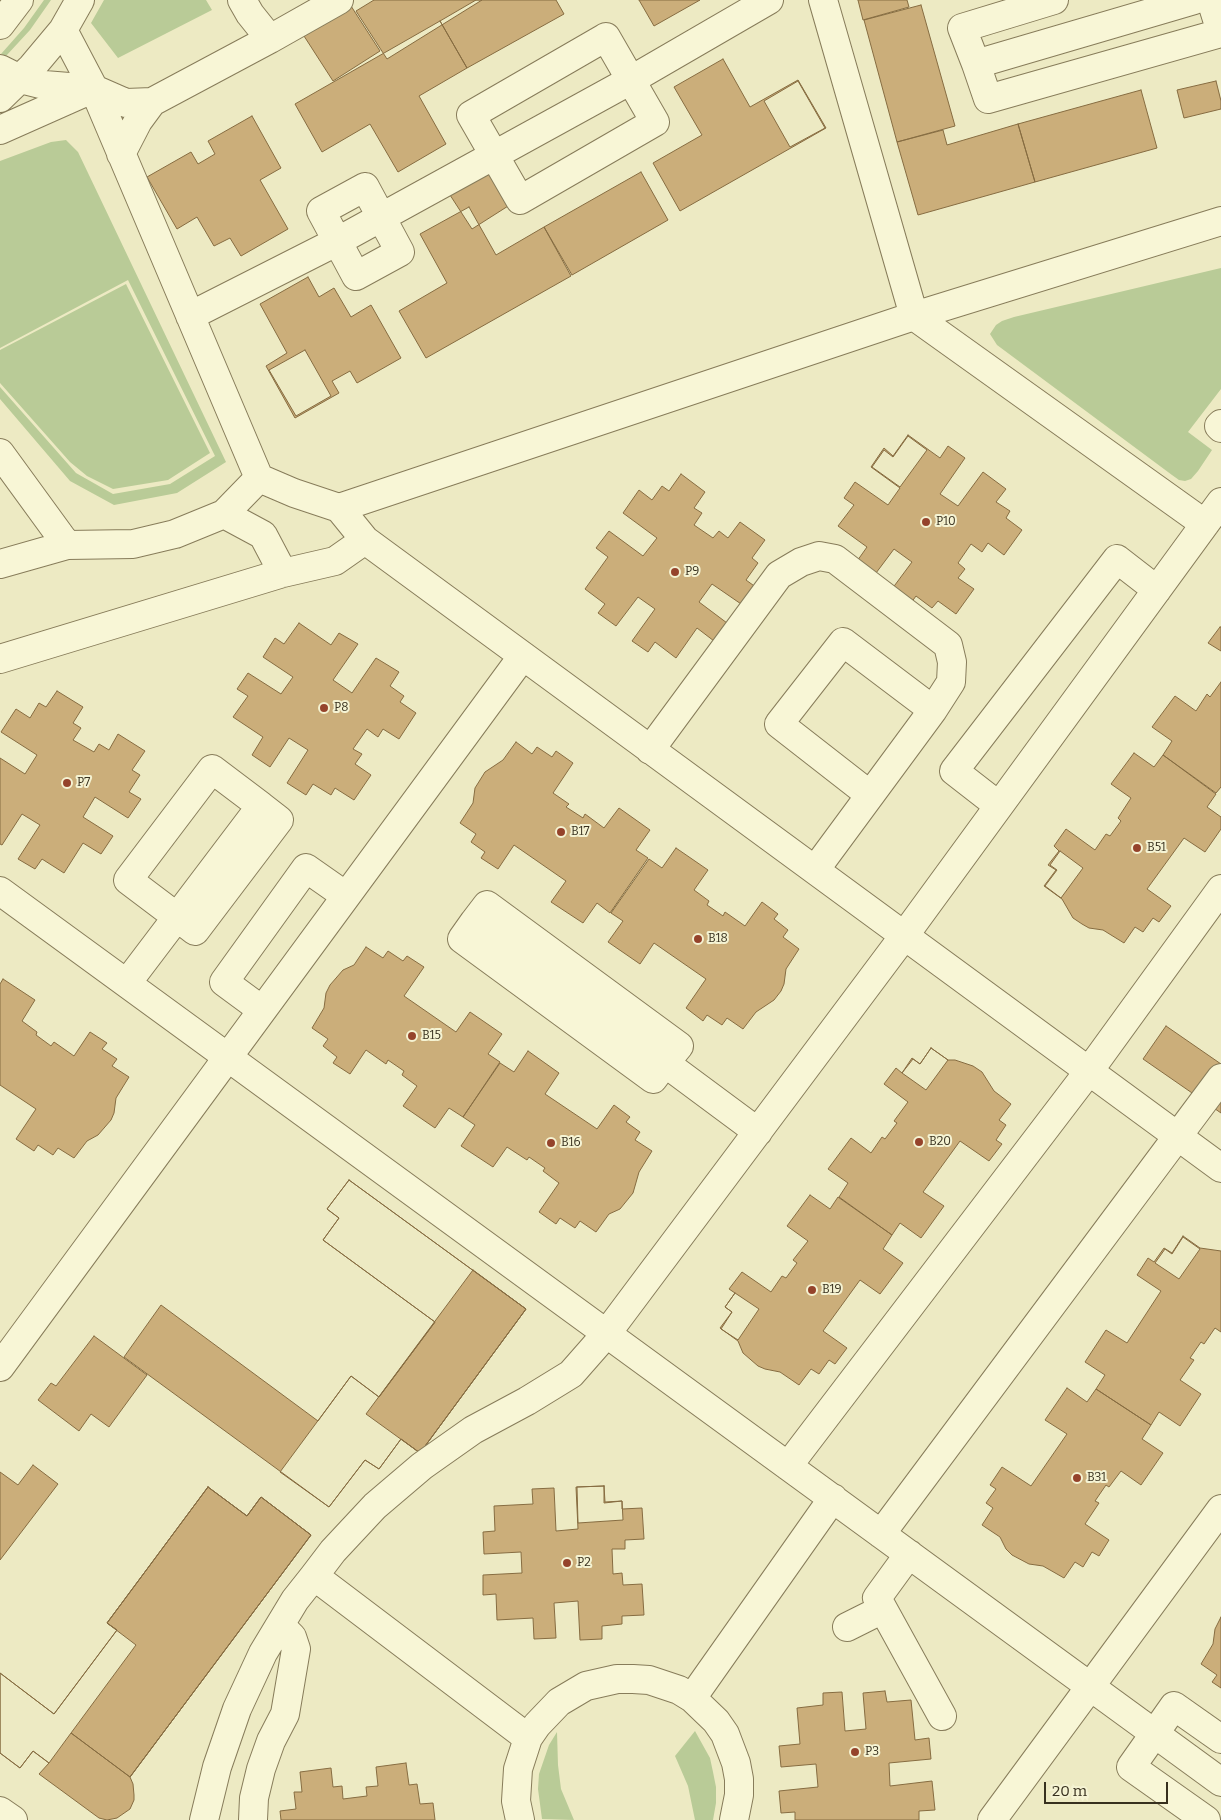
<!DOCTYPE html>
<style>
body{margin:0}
#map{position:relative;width:1221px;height:1820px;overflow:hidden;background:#edeac3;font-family:Bitter,serif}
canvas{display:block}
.scale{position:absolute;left:1044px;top:1782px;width:124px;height:22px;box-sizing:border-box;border:2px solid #37301e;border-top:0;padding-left:6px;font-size:15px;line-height:18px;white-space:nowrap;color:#37301e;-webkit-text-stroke:4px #f5f3d3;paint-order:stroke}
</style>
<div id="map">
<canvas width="1221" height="1820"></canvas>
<div class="scale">20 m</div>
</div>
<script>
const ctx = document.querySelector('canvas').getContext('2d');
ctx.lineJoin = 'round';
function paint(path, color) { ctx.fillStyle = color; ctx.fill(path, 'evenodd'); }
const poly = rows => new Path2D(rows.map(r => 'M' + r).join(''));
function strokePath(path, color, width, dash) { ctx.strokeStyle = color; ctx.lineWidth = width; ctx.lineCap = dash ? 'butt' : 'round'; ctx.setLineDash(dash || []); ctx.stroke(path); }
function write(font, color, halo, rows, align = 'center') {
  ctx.font = font + ' Bitter,serif'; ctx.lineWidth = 4; ctx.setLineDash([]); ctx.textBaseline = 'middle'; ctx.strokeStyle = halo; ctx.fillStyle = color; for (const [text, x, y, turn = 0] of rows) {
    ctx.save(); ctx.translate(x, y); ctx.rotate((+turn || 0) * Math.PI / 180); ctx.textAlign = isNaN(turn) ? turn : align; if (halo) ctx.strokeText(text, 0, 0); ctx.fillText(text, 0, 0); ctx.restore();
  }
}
const green = poly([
 [44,0,51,0,30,30,6,56,1,54,24,28],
 [104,0,206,0,212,10,118,58,91,23],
 [66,140,78,152,226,462,177,493,114,505,70,481,0,399,0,387,76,473,113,494,170,484,215,456,128,280,0,348,0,161,51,142],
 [1221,268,1221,389,1188,432,1212,450,1198,471,1191,479,1185,481,1179,480,1172,475,997,345,990,334,996,325,1002,321,1014,317],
 [126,284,210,453,168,480,113,489,87,476,70,462,0,383,0,350],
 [695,1731,710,1758,713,1772,716,1787,716,1803,713,1820,695,1820,688,1786,675,1756],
 [557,1732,558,1765,561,1789,574,1820,542,1819,538,1789,539,1774,549,1745]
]);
const building = poly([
 [374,0,482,0,387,59,356,11,374,0],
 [476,0,556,0,564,14,467,68,440,21,476,0],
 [639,0,700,0,654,26,639,0],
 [858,0,907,0,909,7,863,20,858,0],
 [921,5,955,126,897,142,864,20,921,5],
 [351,6,380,51,333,81,304,36,351,6],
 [440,21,467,68,419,96,446,144,398,172,370,124,322,152,295,104,440,21],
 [723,59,750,107,798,80,826,128,680,211,653,163,702,135,674,87,723,59],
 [798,81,825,128,790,147,764,101,798,81],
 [1216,81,1221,101,1221,109,1184,118,1177,90,1216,81],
 [1141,90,1157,148,1035,182,1018,124,1141,90],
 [252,116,281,168,260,180,288,229,241,256,230,238,214,246,197,217,177,229,147,177,191,152,198,164,215,154,208,141,252,116],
 [1018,124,1035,182,918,215,897,142,943,130,947,145,1018,124],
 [483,150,516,201,472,229,439,178,483,150],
 [641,172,668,220,572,275,544,227,641,172],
 [469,207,496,255,544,227,571,276,426,358,399,311,447,283,420,234,469,207],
 [308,277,319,297,334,288,351,317,371,305,401,358,357,383,350,371,332,381,339,393,295,418,266,366,287,353,260,304,308,277],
 [305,350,331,396,296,416,269,370,305,350],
 [908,435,940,458,948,446,965,458,940,494,958,506,983,472,1006,489,996,502,1010,511,1006,518,1022,530,1004,555,988,543,982,552,971,544,958,563,965,569,958,578,974,589,956,614,938,601,932,608,916,596,908,607,889,593,912,562,894,549,873,577,855,564,867,547,838,526,854,505,844,498,855,482,888,505,900,488,871,467,884,448,893,456,908,435],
 [908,436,927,450,900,487,872,467,884,450,893,457,908,436],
 [681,474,705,492,694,508,702,513,694,525,713,538,719,531,728,538,740,522,765,540,752,558,758,563,746,580,757,588,744,606,712,584,699,602,727,623,714,641,697,628,676,658,655,642,648,652,632,641,655,609,638,597,616,626,598,613,605,604,585,589,608,557,596,548,609,531,643,556,657,538,623,513,639,490,652,500,662,486,669,491,681,474],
 [299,623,331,645,339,633,358,644,333,680,352,693,376,658,399,672,390,686,404,696,400,702,416,713,399,739,383,729,378,737,367,729,353,749,362,754,355,764,371,775,354,800,335,788,331,795,313,784,306,795,287,783,308,750,289,738,270,767,252,755,263,737,233,717,248,696,237,689,248,673,281,694,293,677,263,657,275,638,284,644,299,623],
 [1220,627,1221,627,1221,651,1208,643,1220,627],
 [1221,682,1221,787,1216,793,1163,755,1172,741,1152,727,1175,696,1196,711,1207,694,1210,697,1221,682],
 [57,691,83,707,73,723,81,728,73,740,94,752,99,744,109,750,118,734,145,751,132,770,140,775,129,792,141,799,128,818,95,797,83,817,113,836,101,854,83,843,64,873,42,859,35,869,18,859,40,825,22,814,2,845,0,844,0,758,25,774,37,755,1,732,16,709,30,718,39,703,46,707,57,691],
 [516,742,532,754,537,747,552,757,556,751,573,763,553,793,569,804,566,807,583,818,585,814,604,828,619,808,650,830,636,850,648,858,610,913,597,903,583,923,551,902,566,881,514,845,498,869,481,858,485,852,471,842,476,834,460,823,473,803,475,788,485,772,503,760,516,742],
 [1134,753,1154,767,1163,755,1216,794,1207,807,1221,817,1221,829,1205,852,1184,838,1147,889,1171,906,1159,922,1153,918,1143,932,1135,927,1124,943,1103,930,1089,928,1082,924,1073,918,1062,899,1044,886,1056,870,1048,865,1059,851,1054,846,1066,829,1095,850,1106,834,1110,836,1121,821,1118,818,1131,798,1111,784,1134,753],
 [676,848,708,870,694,890,709,901,707,905,723,916,725,912,745,926,762,902,778,914,774,919,788,930,783,937,799,949,786,969,784,984,781,991,774,1000,756,1012,743,1029,727,1018,722,1025,707,1015,703,1021,686,1008,706,979,654,943,640,964,608,942,623,921,611,913,649,859,662,868,676,848],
 [1060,851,1083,868,1061,898,1045,886,1057,870,1050,865,1060,851],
 [366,947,383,958,388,951,403,961,407,956,424,967,404,996,456,1032,470,1012,502,1034,488,1054,500,1062,463,1117,449,1108,435,1128,403,1106,417,1086,402,1075,404,1071,388,1060,386,1064,366,1050,350,1074,333,1063,337,1057,323,1046,328,1039,312,1028,324,1008,326,993,330,985,343,970,354,965,366,947],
 [3,979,35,1000,22,1021,37,1032,36,1035,51,1046,54,1042,74,1056,90,1032,107,1043,102,1049,117,1059,112,1066,129,1077,116,1098,114,1113,111,1120,98,1135,87,1141,74,1158,58,1148,53,1155,38,1145,34,1151,16,1139,36,1109,0,1085,0,984,3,979],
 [1166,1026,1221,1064,1221,1113,1143,1059,1166,1026],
 [931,1048,948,1060,955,1060,973,1066,982,1072,994,1091,1011,1104,999,1120,1006,1125,996,1140,1002,1144,989,1161,960,1141,923,1192,944,1206,921,1238,900,1223,892,1235,839,1197,848,1183,828,1169,851,1138,871,1153,882,1137,885,1139,897,1123,894,1121,908,1102,884,1084,896,1068,902,1073,912,1058,920,1064,931,1048],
 [931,1048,948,1060,926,1090,902,1073,913,1059,920,1064,931,1048],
 [528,1051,559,1073,545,1094,597,1129,614,1105,630,1117,626,1122,640,1132,635,1140,652,1151,639,1172,633,1193,620,1209,609,1214,596,1232,580,1221,575,1228,560,1218,556,1224,539,1212,559,1183,543,1171,545,1168,529,1157,527,1160,507,1147,493,1167,461,1146,475,1125,463,1117,500,1063,514,1072,528,1051],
 [349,1180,526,1309,420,1453,401,1439,379,1469,365,1460,329,1507,280,1472,351,1376,379,1397,435,1322,323,1240,339,1218,327,1209,349,1180],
 [349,1180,526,1309,420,1453,401,1439,379,1469,365,1460,329,1507,124,1357,161,1305,318,1421,351,1376,379,1397,435,1322,323,1240,339,1218,327,1209,349,1180],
 [810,1195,830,1209,838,1197,892,1235,883,1249,903,1263,880,1294,860,1280,823,1331,847,1348,835,1364,829,1360,819,1374,811,1369,799,1385,780,1372,765,1369,758,1366,743,1353,738,1341,720,1328,732,1312,725,1307,735,1293,729,1289,742,1272,771,1292,782,1276,786,1278,797,1263,793,1260,808,1241,787,1226,810,1195],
 [1183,1236,1200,1248,1221,1251,1221,1332,1215,1328,1204,1344,1201,1342,1190,1358,1194,1360,1180,1380,1201,1394,1180,1426,1159,1412,1151,1425,1096,1389,1105,1375,1085,1362,1106,1330,1127,1343,1161,1291,1137,1275,1148,1258,1154,1262,1164,1248,1172,1253,1183,1236],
 [1183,1237,1200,1249,1179,1279,1155,1263,1165,1249,1172,1254,1183,1237],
 [473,1270,526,1309,420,1453,366,1414,473,1270],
 [735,1293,759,1309,738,1340,721,1329,732,1312,725,1307,735,1293],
 [94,1336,147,1375,109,1427,91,1414,79,1431,38,1400,51,1383,56,1386,94,1336],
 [1067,1388,1087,1402,1096,1389,1151,1425,1142,1439,1163,1453,1141,1485,1121,1471,1109,1487,1106,1485,1095,1501,1099,1503,1085,1524,1109,1540,1099,1556,1092,1552,1083,1567,1075,1562,1064,1578,1043,1566,1029,1564,1012,1555,1006,1549,1000,1537,982,1525,993,1508,986,1503,996,1489,990,1485,1002,1467,1031,1486,1067,1434,1045,1420,1067,1388],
 [33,1465,58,1484,0,1560,0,1472,18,1485,33,1465],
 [604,1486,605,1502,622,1501,622,1509,642,1508,644,1539,625,1540,625,1549,612,1549,613,1574,622,1573,623,1585,642,1584,644,1615,622,1616,622,1624,602,1626,602,1639,580,1640,578,1601,554,1603,556,1638,534,1639,533,1618,497,1620,496,1594,483,1595,483,1575,522,1573,521,1552,484,1554,483,1532,495,1531,494,1506,533,1504,532,1489,554,1488,556,1531,578,1529,576,1487,604,1486],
 [604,1486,604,1503,622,1501,623,1520,578,1523,577,1487,604,1486],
 [208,1487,247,1516,261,1497,311,1535,130,1777,71,1733,136,1645,107,1623,208,1487],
 [208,1487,247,1516,261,1497,311,1535,130,1777,71,1733,49,1763,33,1751,20,1768,0,1753,0,1673,54,1714,117,1630,107,1623,208,1487],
 [208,1487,247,1516,261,1497,311,1535,130,1777,133,1784,134,1795,134,1800,130,1809,117,1818,107,1820,99,1818,39,1774,49,1763,33,1751,20,1768,0,1753,0,1673,54,1714,117,1630,107,1623,208,1487],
 [1221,1617,1221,1688,1212,1682,1217,1675,1201,1664,1213,1644,1215,1629,1221,1617],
 [885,1691,887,1702,911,1700,915,1740,929,1738,931,1759,889,1763,890,1786,932,1781,935,1810,919,1811,919,1820,795,1820,795,1812,781,1813,779,1791,818,1787,816,1764,781,1767,779,1746,800,1744,797,1708,823,1705,823,1693,842,1692,845,1731,866,1729,863,1693,885,1691],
 [406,1763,409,1785,417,1784,420,1804,433,1803,435,1820,281,1820,280,1811,296,1809,294,1792,302,1792,300,1772,331,1768,333,1787,342,1786,343,1799,367,1796,366,1787,378,1786,376,1767,406,1763]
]);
const minor = poly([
 [242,0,250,14,270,39,339,0],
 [823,0,914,316,1205,524],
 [1054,0,962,28,976,64,1194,0],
 [1211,0,1221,32],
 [0,25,19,0],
 [63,30,94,89,259,478,294,493,339,508,365,540,1221,1168],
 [606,37,655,122,520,200,471,115,606,37],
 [976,64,988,99,1221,33],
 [0,69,20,79,44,85,94,89,126,103,152,102,270,39],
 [0,98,32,67,63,30,80,0],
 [0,130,90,90],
 [121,154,138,121,152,102],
 [365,187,400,252,356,276,321,211,365,187],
 [190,316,338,241,631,80,769,0],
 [1221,424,1219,426,1221,428],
 [0,453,67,545],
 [339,508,914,316,1221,221],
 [224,514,263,535,283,573],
 [0,564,67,545,133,544,175,534,224,514,259,478],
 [0,659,283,573,335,561,365,540],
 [650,750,779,575,801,562,819,556,835,559,948,645,952,662,951,682,933,710,815,870],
 [870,795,779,724,843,642,933,710],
 [999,806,954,771,1117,559,1157,590],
 [0,891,1221,1782],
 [474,922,462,939,653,1079,665,1063,679,1046,487,905,474,922,665,1063,758,1132],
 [127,983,177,917,261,806,212,769,128,880,177,917,195,931,279,820,261,806],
 [262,1010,224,982,306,868,346,896],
 [0,1367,522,657],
 [788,1466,1089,1071,1221,889],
 [881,1534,1221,1078],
 [909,1554,877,1598,942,1716],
 [314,1576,528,1738],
 [847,1627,883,1609],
 [692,1698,833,1498],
 [0,1811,13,1820],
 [204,1820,217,1767,237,1709,263,1653,295,1600,314,1576,333,1551,375,1506,422,1466,473,1430,527,1401,571,1374,607,1333,904,936,1221,502],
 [253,1820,254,1798,261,1769,271,1741,285,1714,296,1649,292,1637,280,1625],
 [520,1820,516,1801,518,1769,528,1738,537,1725,559,1702,586,1686,617,1679,633,1679,649,1680,679,1690,692,1698,716,1721,725,1734,736,1763,739,1779,739,1795,734,1820],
 [992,1820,1221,1509],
 [1206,1820,1131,1767,1174,1706,1221,1739]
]);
const markers = [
 [926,522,5,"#95432b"],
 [675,572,5,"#95432b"],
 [324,708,5,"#95432b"],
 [67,783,5,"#95432b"],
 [561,832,5,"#95432b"],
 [1137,848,5,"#95432b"],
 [698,939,5,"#95432b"],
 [412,1036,5,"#95432b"],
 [919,1142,5,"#95432b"],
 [551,1143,5,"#95432b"],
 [812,1290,5,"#95432b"],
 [1077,1478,5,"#95432b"],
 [567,1563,5,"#95432b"],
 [855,1752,5,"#95432b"]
];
const poiNames = [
 ["P10",936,522],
 ["P9",685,572],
 ["P8",334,708],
 ["P7",77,783],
 ["B17",571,832],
 ["B51",1147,848],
 ["B18",708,939],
 ["B15",422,1036],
 ["B20",929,1142],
 ["B16",561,1143],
 ["B19",822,1290],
 ["B31",1087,1478],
 ["P2",577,1563],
 ["P3",865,1752]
];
paint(green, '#b9cb97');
paint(building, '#cbae7a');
strokePath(building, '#866c41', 1);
strokePath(minor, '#877c5a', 30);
strokePath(minor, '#f8f6d6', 28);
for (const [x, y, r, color] of markers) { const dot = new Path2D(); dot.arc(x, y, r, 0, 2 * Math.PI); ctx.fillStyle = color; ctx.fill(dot); strokePath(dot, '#f5f3d3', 2); }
write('12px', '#37301e', '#f5f3d3', poiNames, 'left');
</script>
